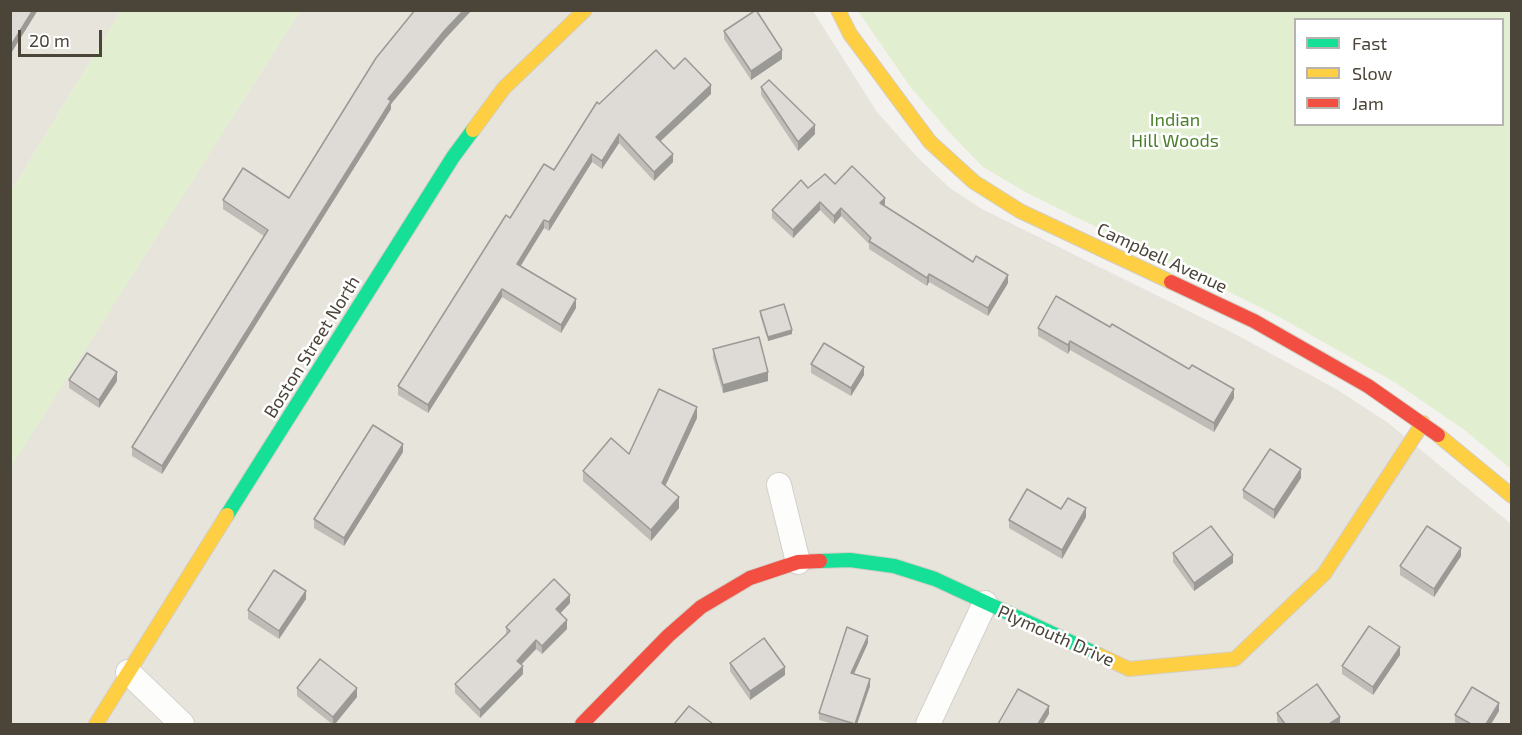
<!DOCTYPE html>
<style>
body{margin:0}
#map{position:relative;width:1522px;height:735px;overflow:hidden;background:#f4f2ee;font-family:"Exo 2",sans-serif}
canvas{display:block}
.frame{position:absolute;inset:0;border:12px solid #4b4439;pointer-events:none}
.legend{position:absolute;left:1294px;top:18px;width:210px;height:108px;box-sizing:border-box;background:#fff;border:2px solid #b7b4b0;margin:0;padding:8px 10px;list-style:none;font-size:18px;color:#4b4439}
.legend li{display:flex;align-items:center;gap:12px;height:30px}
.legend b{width:30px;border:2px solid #b7b4b0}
.scale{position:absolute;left:18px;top:30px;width:84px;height:27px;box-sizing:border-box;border:3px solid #4b4439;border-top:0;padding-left:8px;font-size:18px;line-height:21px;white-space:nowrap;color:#4b4439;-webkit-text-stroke:4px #fff;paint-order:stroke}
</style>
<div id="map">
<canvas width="1522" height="735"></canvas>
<div class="frame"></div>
<ul class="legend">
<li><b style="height:8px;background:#16e098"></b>Fast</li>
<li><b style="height:8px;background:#ffcf43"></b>Slow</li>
<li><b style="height:8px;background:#f24e42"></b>Jam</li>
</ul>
<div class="scale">20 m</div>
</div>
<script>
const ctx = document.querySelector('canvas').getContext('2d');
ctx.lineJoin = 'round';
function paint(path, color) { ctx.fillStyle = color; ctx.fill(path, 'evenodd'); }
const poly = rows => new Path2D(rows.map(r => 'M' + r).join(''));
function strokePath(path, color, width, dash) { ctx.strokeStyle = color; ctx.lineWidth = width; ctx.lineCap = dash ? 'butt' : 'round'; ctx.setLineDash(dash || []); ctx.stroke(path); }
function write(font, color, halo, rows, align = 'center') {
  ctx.font = font + ' "Exo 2",sans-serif'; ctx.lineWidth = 5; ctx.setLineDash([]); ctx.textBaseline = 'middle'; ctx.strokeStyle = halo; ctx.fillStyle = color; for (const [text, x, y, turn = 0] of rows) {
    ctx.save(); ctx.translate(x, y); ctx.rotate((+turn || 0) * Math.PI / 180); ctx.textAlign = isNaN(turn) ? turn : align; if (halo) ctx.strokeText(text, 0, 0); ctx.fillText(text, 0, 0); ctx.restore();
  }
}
const residential = poly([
 [11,11,121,11,11,191],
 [300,11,813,11,877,112,919,159,951,189,982,209,1235,334,1336,389,1387,422,1511,524,1511,724,11,724,10,467]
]);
const green = poly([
 [121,11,300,11,11,467,11,191],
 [858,11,1511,11,1511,469,1466,431,1396,383,1272,313,1029,194,983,167,949,132,909,85],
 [1296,20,1502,20,1502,124,1296,124]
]);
const street = poly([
 [779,485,798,562],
 [128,672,182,724],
 [928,724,985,603]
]);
const fast = poly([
 [227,515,453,157,473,130],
 [820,561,850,560,894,566,935,579,1099,655]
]);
const slow = poly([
 [838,10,850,34,930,142,974,182,1020,211,1171,282],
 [473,130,504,88,585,10],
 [1438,435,1512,496],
 [1099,655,1129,669,1235,659,1324,574,1423,423],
 [96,724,227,515]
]);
const jam = poly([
 [1171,282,1254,321,1368,386,1438,435],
 [582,724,668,636,701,607,750,578,798,562,820,561]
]);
const wall = poly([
 [724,31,782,59,751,80,724,39],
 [445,39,391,104,391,109,162,474,132,456,132,447,264,236,223,209,223,200,289,198],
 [674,69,711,94,661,141,673,162,654,181,619,143,602,169,592,162,549,231,544,228,520,266,576,308,561,333,502,297,428,413,398,395,398,386,510,218,554,170,599,104],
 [761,87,815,134,798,151,761,95],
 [835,184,885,206,1008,283,988,316,929,282,927,286,869,249,869,244,841,216,834,224,820,210,793,238,772,218,772,210,808,188],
 [760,311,792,334,768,341,760,315],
 [1110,327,1189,369,1234,398,1214,432,1070,350,1068,354,1038,336,1038,328],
 [713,349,768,381,723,393,713,358],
 [811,364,864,375,851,396,811,373],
 [69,380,117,381,99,408,69,388],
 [697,418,665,486,679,508,651,541,583,481,583,471,629,454],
 [403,452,344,546,314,528,314,519],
 [1301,478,1274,519,1243,498,1243,490],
 [1086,517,1062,559,1009,528,1009,520],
 [1173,553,1233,563,1194,591,1173,562],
 [1461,556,1434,597,1400,575,1400,566],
 [306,599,279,639,248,619,248,610],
 [570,603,560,613,567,629,542,654,536,649,521,665,523,674,480,718,455,693,455,684,506,634,506,627],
 [868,643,854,674,870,686,857,724,833,724,819,720,819,713],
 [1400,655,1373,695,1342,674,1342,666],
 [730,663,785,675,750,700,730,671],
 [297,688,357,697,335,724,332,724,297,696],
 [1499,711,1491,724,1457,724,1455,723,1455,715],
 [1277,713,1340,724,1279,724,1277,721]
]);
const shadedWall = poly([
 [33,10,38,10,10,55,10,47],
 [464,10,472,10,445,39,391,104,391,109,162,474,162,466,388,99,445,30],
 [782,50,782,59,751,80,751,71],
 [711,85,711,94,656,145,656,137],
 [815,125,815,134,798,151,798,142],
 [619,134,619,143,602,169,602,161],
 [592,154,592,162,549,231,549,222],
 [673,154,673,162,654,181,654,172],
 [885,198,885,206,880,203],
 [820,202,820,210,793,238,793,230],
 [841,208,841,216,834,224,834,216],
 [544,220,544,228,517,272,517,264],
 [929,274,929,282,927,286,927,278],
 [1008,275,1008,283,988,316,988,308],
 [502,289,502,297,428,413,428,405],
 [576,299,576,308,561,333,561,325],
 [792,330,792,334,768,341,768,337],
 [1070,341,1070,350,1068,354,1068,345],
 [864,367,864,375,851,396,851,388],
 [117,372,117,381,99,408,99,400],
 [768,372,768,381,723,393,723,385],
 [1234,389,1234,398,1214,432,1214,423],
 [697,407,697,418,662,493,662,483],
 [403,444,403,452,344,546,344,538],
 [1301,469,1301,478,1274,519,1274,510],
 [679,497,679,508,651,541,651,530],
 [1086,508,1086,517,1062,559,1062,550],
 [1461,548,1461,556,1434,597,1434,589],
 [1233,555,1233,563,1194,591,1194,583],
 [306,591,306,599,279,639,279,631],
 [570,595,570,603,556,618,556,609],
 [567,620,567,629,542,654,542,646],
 [868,636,868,643,851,680,851,673],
 [536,640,536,649,517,669,517,661],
 [1400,647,1400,655,1373,695,1373,687],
 [523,666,523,674,480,718,480,710],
 [785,667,785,675,750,700,750,691],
 [870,679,870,686,857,724,855,724],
 [357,688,357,697,335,724,333,724,333,717],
 [1499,703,1499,711,1491,724,1486,724],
 [1049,706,1049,714,1043,724,1038,724],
 [1340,717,1340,724,1329,724]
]);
const building = poly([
 [10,10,33,10,10,47,10,10],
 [415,10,464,10,445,30,388,99,391,101,162,466,132,447,268,230,223,200,243,168,289,198,376,58,415,10],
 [756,10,782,50,751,71,724,31,756,10],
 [656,50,674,69,685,58,711,85,656,137,673,154,654,172,619,134,602,161,592,154,549,222,544,220,517,264,576,299,561,325,502,289,428,405,398,386,506,215,510,218,544,164,554,170,597,102,599,104,656,50],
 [769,80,815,125,798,142,761,87,769,80],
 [852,166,885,198,880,203,973,262,976,256,1008,275,988,308,929,274,927,278,869,241,871,238,841,208,834,216,820,202,793,230,772,210,801,180,808,188,825,174,835,184,852,166],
 [1056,296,1110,327,1112,324,1189,369,1192,365,1234,389,1214,423,1070,341,1068,345,1038,328,1056,296],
 [784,304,792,330,768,337,760,311,784,304],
 [759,337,768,372,723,385,713,349,759,337],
 [824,343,864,367,851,388,811,364,824,343],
 [87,353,117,372,99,400,69,380,87,353],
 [659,389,697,407,662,483,679,497,651,530,583,471,611,438,629,454,659,389],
 [373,425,403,444,344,538,314,519,373,425],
 [1270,449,1301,469,1274,510,1243,490,1270,449],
 [1027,489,1061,509,1068,498,1086,508,1062,550,1009,520,1027,489],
 [1211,526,1233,555,1194,583,1173,553,1211,526],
 [1427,526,1461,548,1434,589,1400,566,1427,526],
 [274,570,306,591,279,631,248,610,274,570],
 [554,579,570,595,556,609,567,620,542,646,536,640,517,661,523,666,480,710,455,684,510,631,506,627,554,579],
 [1369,626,1400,647,1373,687,1342,666,1369,626],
 [847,627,868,636,851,673,870,679,855,724,819,713,847,627],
 [764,638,785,667,750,691,730,663,764,638],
 [320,659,357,688,333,717,297,688,320,659],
 [1317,684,1340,717,1329,724,1285,724,1277,713,1317,684],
 [1472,687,1499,703,1486,724,1471,724,1455,715,1472,687],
 [1018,689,1049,706,1038,724,998,724,1018,689],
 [689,706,713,724,674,724,689,706]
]);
const parkNames = [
 ["Indian",1175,120],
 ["Hill Woods",1175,141]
];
const streetNames = [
 ["Campbell Avenue",1162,258,25],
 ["Boston Street North",312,347,-58],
 ["Plymouth Drive",1056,636,24]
];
paint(residential, '#e7e4dc');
paint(green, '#e1eecf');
strokePath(street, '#d2d0cb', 26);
strokePath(fast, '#d3cfc5', 16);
strokePath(slow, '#d3cfc5', 16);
strokePath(jam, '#d3cfc5', 16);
strokePath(street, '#fdfdfc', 24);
strokePath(fast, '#16e098', 14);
strokePath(slow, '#ffcf43', 14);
strokePath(jam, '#f24e42', 14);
paint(wall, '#bfbcb8');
paint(shadedWall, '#9b9996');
paint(building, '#dedbd6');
strokePath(building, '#9b9996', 1.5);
write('18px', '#4a7f2a', '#fff', parkNames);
write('18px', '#4b4439', '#fff', streetNames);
</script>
